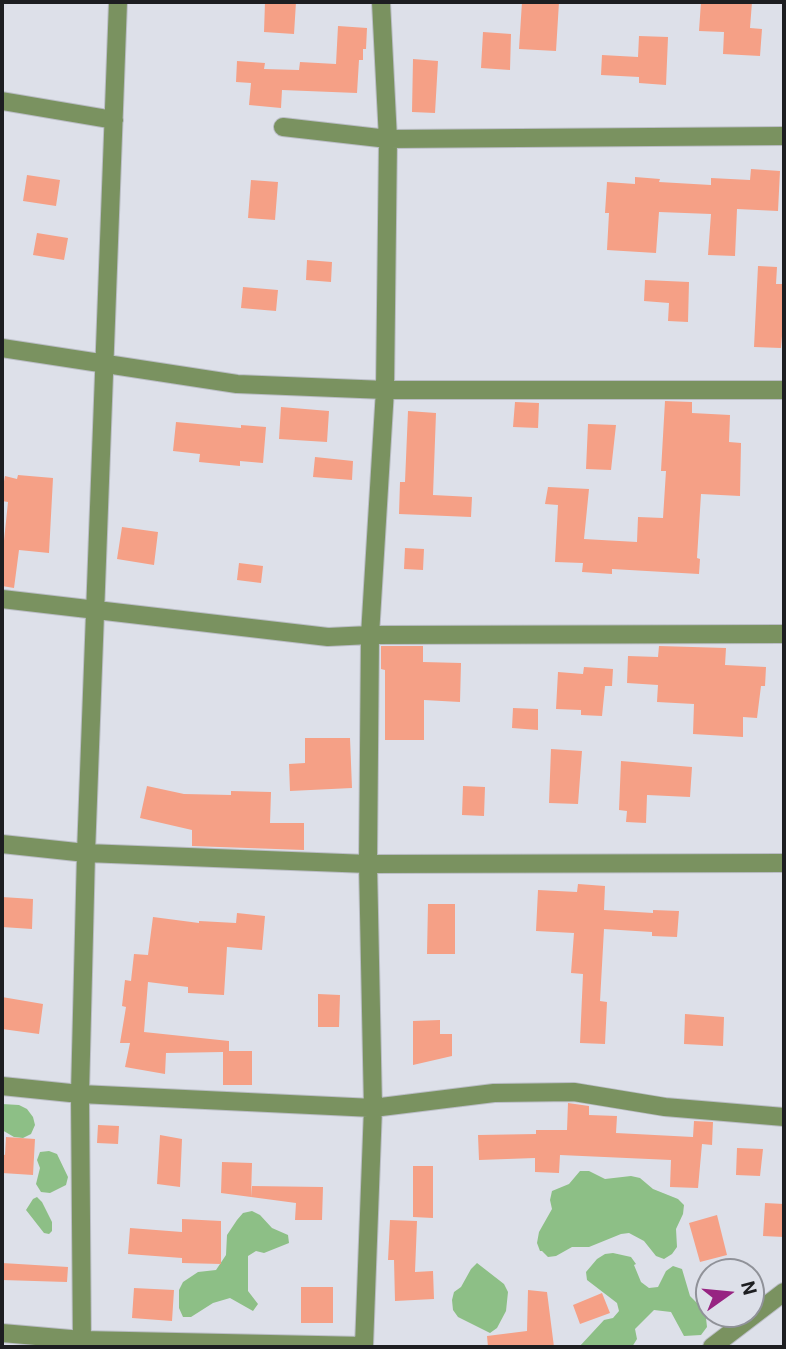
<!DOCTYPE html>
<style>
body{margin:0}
#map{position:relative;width:786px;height:1349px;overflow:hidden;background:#dde0e9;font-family:Roboto,sans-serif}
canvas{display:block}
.frame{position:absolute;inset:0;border:4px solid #1d1e21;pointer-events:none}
.north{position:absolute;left:695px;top:1258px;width:70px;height:70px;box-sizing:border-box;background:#dde0e9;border:2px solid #909299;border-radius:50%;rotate:75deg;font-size:19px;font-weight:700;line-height:28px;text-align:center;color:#1d1e21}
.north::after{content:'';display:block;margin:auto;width:24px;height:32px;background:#972482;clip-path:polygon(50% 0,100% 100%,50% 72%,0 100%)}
</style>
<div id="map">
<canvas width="786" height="1349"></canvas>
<div class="frame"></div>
<div class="north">N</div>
</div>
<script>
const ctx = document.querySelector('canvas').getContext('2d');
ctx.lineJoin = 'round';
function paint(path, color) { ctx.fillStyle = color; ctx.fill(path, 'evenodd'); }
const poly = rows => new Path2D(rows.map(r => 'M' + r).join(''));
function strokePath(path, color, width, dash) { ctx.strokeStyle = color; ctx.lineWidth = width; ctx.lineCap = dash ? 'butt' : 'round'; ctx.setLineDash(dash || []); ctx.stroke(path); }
const green = poly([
 [2,1104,19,1105,27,1109,33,1117,35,1125,31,1134,23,1138,14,1137,2,1130],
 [49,1151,57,1154,68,1177,66,1185,50,1193,41,1192,36,1184,40,1168,37,1160,40,1152],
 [580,1171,589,1171,605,1179,631,1176,640,1178,653,1189,678,1199,684,1205,683,1214,676,1229,677,1247,672,1254,664,1259,656,1256,644,1241,629,1233,621,1234,589,1247,572,1247,556,1256,548,1257,542,1251,540,1251,537,1243,539,1232,552,1209,550,1200,552,1191,569,1184],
 [37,1197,42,1202,52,1222,52,1231,49,1234,44,1233,26,1210,33,1199],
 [252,1211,260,1215,272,1228,288,1235,289,1243,264,1253,256,1251,248,1256,248,1291,258,1304,253,1311,230,1298,213,1303,191,1317,183,1317,179,1308,179,1290,183,1282,198,1272,216,1270,226,1255,227,1235,237,1220,243,1213],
 [613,1253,631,1257,636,1264,634,1265,641,1282,649,1288,658,1287,666,1271,673,1266,682,1269,690,1296,703,1309,706,1318,707,1327,701,1335,684,1336,671,1312,654,1310,635,1329,637,1339,632,1347,579,1347,604,1320,613,1318,619,1311,617,1303,587,1280,586,1272,597,1259,605,1254],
 [477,1263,504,1284,508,1292,506,1311,497,1328,490,1333,458,1317,453,1310,452,1300,454,1292,461,1287,471,1269]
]);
const building = poly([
 [265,2,296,2,294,34,264,32],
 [522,2,559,2,556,51,519,49],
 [701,2,752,2,750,28,762,29,760,56,723,54,724,32,699,31],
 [338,26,367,28,366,49,363,49,363,60,359,60,357,93,282,90,281,108,249,105,251,83,236,82,237,61,265,63,264,69,299,70,300,62,336,64],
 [483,32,511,34,510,70,481,68],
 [639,36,668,37,666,85,639,83,639,77,601,75,602,55,638,57],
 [413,59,438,61,435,113,412,112],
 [751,169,780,171,778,211,737,209,735,256,708,255,711,214,659,212,656,253,607,250,609,213,605,213,607,182,635,184,635,177,660,179,659,182,711,185,711,178,750,180],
 [27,175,60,180,56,206,23,201],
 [251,180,278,182,275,220,248,218],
 [37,233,68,238,64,260,33,255],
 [307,260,332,262,331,282,306,280],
 [758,266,777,267,776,284,784,284,784,336,782,336,781,348,754,347],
 [645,280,689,282,688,322,668,321,669,303,644,301],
 [243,287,278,290,276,311,241,308],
 [665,401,692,402,692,413,730,415,729,442,741,443,740,496,701,494,697,558,700,559,699,574,612,569,612,574,582,572,583,563,555,562,558,505,545,504,548,487,589,489,584,539,637,542,638,517,663,518,666,471,661,471],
 [515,402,539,403,538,428,513,427],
 [281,407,329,411,327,442,279,439],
 [408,411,436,413,433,495,472,497,471,517,399,514,400,482,405,482],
 [176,422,241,428,241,425,266,427,263,463,240,461,240,466,199,462,200,454,173,451],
 [588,424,616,425,611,470,586,469],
 [315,457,353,461,352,480,313,477],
 [18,475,53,478,49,553,19,550,14,588,2,586,2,560,8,502,2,501,2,492,5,476,17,479],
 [122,527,158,532,154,565,117,559],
 [405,548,424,549,423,570,404,569],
 [239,563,263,566,261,583,237,580],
 [381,646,423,646,423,662,461,663,460,702,424,700,424,740,385,740,385,670,381,669],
 [659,646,726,648,725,665,766,667,765,686,761,686,757,718,743,717,743,737,693,734,694,704,657,702,658,685,627,683,628,656,658,657],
 [584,667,613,669,612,686,605,686,602,716,581,715,581,710,556,709,558,672,583,674],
 [513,708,538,709,538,730,512,728],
 [305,738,350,738,352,788,290,791,289,764,305,763],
 [551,749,582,751,578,804,549,803],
 [621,761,692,767,690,797,647,795,646,823,626,822,627,811,619,810],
 [147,786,184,794,231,795,231,791,271,792,270,823,304,823,304,850,192,846,192,830,140,818],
 [463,786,485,787,484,816,462,815],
 [578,884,605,886,604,910,653,913,653,910,679,911,677,937,652,936,652,932,604,929,600,1001,607,1002,605,1044,580,1043,583,974,571,973,574,933,536,931,538,890,577,892],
 [2,897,33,899,32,929,2,927],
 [428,904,455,904,455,954,427,954],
 [237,913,265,916,262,950,227,947,224,995,188,993,188,987,148,982,144,1032,229,1041,229,1051,252,1051,252,1085,223,1085,223,1052,166,1053,165,1074,125,1067,130,1043,120,1043,126,1007,122,1006,125,980,131,981,134,954,148,955,153,917,199,923,199,921,236,923],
 [318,994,340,995,339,1027,318,1027],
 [2,997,43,1004,39,1034,2,1029],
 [685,1014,724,1017,723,1046,684,1044],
 [440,1020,440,1034,452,1034,452,1056,413,1065,413,1021],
 [568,1103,589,1106,589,1115,617,1116,616,1133,693,1137,694,1121,713,1122,712,1145,702,1144,698,1188,670,1187,671,1160,560,1155,559,1173,535,1172,535,1158,479,1160,478,1135,536,1134,536,1130,567,1130],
 [98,1125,119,1126,118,1144,97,1143],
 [160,1135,182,1139,180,1187,157,1184],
 [6,1137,35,1139,33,1175,2,1173,2,1154,5,1155],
 [737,1148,763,1149,760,1176,736,1175],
 [222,1162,252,1163,251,1197,221,1193],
 [413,1166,433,1166,433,1218,413,1217],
 [252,1186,323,1187,322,1220,295,1220,296,1203,251,1197],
 [765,1203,784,1204,784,1237,763,1236],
 [717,1215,727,1255,700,1262,689,1223],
 [182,1219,221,1221,221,1264,182,1263,182,1258,128,1254,130,1228,182,1232],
 [390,1220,417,1221,415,1272,433,1271,434,1299,395,1301,394,1260,388,1260],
 [2,1263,68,1267,67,1282,2,1280],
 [301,1287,333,1287,333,1323,301,1323],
 [134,1288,174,1290,172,1321,132,1318],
 [528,1290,547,1292,554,1347,488,1347,487,1336,527,1331],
 [602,1293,610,1313,580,1324,573,1305]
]);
const minor = poly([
 [2,101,114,120],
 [283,127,388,139,784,136],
 [2,348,237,384,385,390,784,390],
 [2,599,328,637,370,635,784,634],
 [2,844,86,853,368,864,784,863],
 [2,1086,80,1094,373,1108,494,1093,574,1092,665,1107,784,1117],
 [2,1333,82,1340,364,1346,373,1108,368,864,370,635,385,390,388,139,381,2],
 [82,1347,80,1094,86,853,118,2],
 [712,1347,784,1292]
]);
paint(green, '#8dbf86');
paint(building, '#f5a086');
strokePath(minor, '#babdc5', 20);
strokePath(minor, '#7a9260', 18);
</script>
